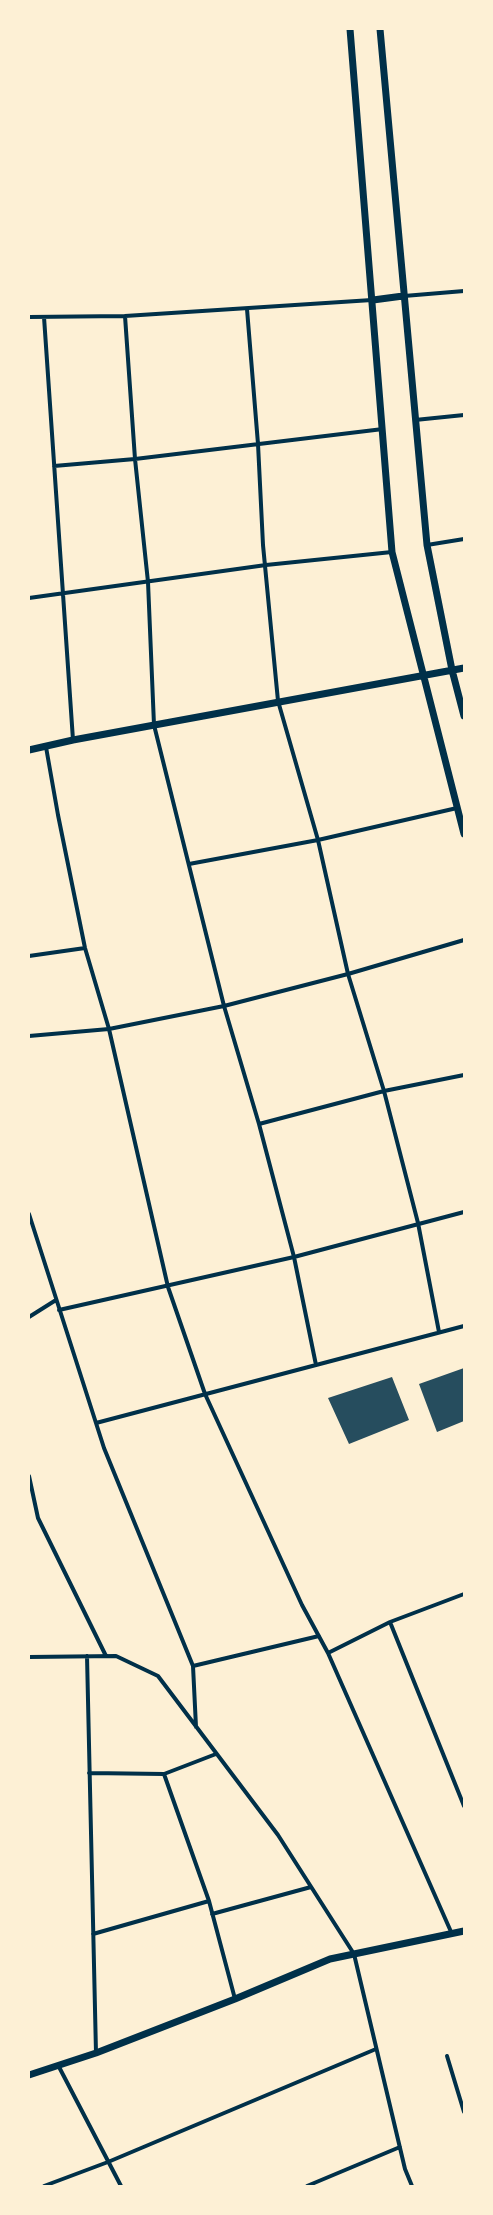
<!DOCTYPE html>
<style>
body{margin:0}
#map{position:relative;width:493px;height:2215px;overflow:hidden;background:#fdf0d5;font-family:Figtree,sans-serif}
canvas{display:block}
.frame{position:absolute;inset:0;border:30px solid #fdf0d5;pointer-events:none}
</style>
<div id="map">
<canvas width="493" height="2215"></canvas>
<div class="frame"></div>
</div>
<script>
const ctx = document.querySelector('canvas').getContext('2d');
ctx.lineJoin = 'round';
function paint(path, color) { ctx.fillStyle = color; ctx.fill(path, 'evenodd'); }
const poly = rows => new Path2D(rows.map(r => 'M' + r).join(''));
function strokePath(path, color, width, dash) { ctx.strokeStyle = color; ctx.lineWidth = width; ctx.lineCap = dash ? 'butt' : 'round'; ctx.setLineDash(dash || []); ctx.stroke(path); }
const building = poly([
 [464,1368,464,1421,437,1432,419,1384],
 [392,1377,409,1420,349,1444,328,1398]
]);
const minor = poly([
 [404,296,464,291],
 [247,309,258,444,263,545,278,701,318,840,348,974,384,1091,418,1223,439,1332],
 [125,316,135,459,148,582,154,725,224,1006,259,1124,294,1257,316,1365],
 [29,317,125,316,372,300],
 [44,317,73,740],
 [415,420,464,415],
 [54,466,135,459,383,429],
 [427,545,464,539],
 [29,598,266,565,392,552],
 [46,747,58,815,85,948,109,1029,168,1287,205,1394,302,1605,328,1653,452,1934],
 [189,864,318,840,457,808],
 [29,956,85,948],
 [29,1036,109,1029,224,1006,348,974,464,940],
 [259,1124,384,1091,464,1075],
 [29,1214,104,1448,193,1666,196,1727],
 [59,1310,294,1257,464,1212],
 [29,1317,56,1300],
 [96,1423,464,1326],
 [29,1476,38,1518,106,1656],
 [390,1622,464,1806],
 [328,1653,390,1622,464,1594],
 [87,1656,96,2053],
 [29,1657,116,1656,158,1676,278,1835,354,1954,405,2169,412,2186],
 [193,1666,319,1636],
 [216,1754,164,1774,209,1901,235,1999],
 [89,1773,164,1774],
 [212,1914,311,1887],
 [93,1934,209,1901],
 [447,2056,464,2112],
 [58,2065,121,2186],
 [44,2186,108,2162,376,2049],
 [307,2186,400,2147]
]);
const tertiary = poly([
 [350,29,392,552,464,834],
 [380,29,427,545,452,670,464,716],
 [373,300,403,296],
 [29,750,73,740,464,668],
 [29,2075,96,2053,235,1999,330,1959,464,1931]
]);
paint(building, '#264d5e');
strokePath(minor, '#003049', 4);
strokePath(tertiary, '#003049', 7);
</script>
